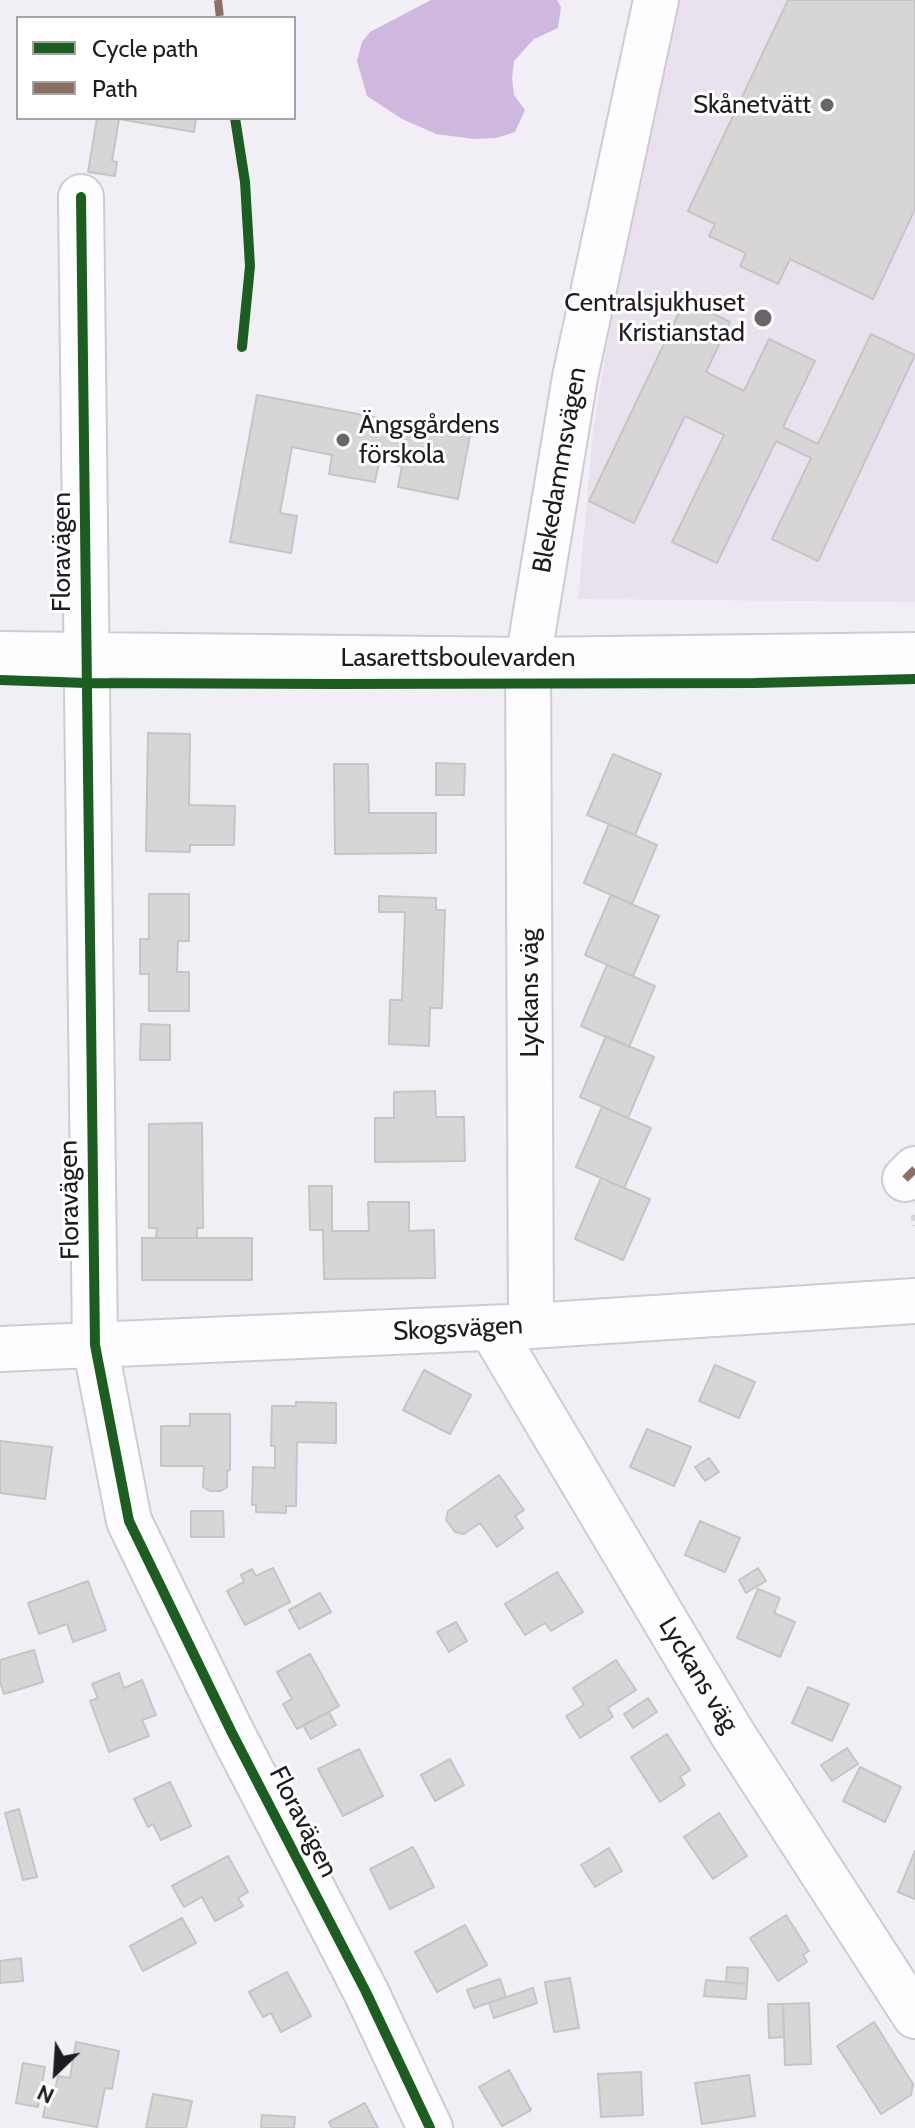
<!DOCTYPE html>
<meta charset="utf-8">
<style>
body{margin:0}
#map{position:relative;width:915px;height:2128px;overflow:hidden;background:#f2eef5;font-family:Cabin,sans-serif}
canvas{display:block}
.legend{position:absolute;left:16px;top:16px;width:280px;height:104px;box-sizing:border-box;background:#fff;border:2px solid #a5a4a6;margin:0;padding:10px 14px;list-style:none;font-size:24px;color:#1f1c21}
.legend li{display:flex;align-items:center;gap:16px;height:40px}
.legend b{width:40px;border:2px solid #a5a4a6}
.north{position:absolute;left:16px;top:2032px;width:80px;height:80px;-webkit-text-stroke:6px #fff;paint-order:stroke;rotate:205deg;font-size:22px;font-weight:700;line-height:32px;text-align:center;color:#1f1c21}
.north::after{content:'';display:block;margin:auto;width:28px;height:36px;background:#1f1c21;clip-path:polygon(50% 0,100% 100%,50% 72%,0 100%)}
</style>
<div id="map">
<canvas width="915" height="2128"></canvas>
<ul class="legend">
<li><b style="height:10px;background:#1b5e20"></b>Cycle path</li>
<li><b style="height:10px;background:#8d6e63"></b>Path</li>
</ul>
<div class="north">N</div>
</div>
<script>
const ctx = document.querySelector('canvas').getContext('2d');
ctx.lineJoin = 'round';
function paint(path, color) { ctx.fillStyle = color; ctx.fill(path, 'evenodd'); }
const poly = rows => new Path2D(rows.map(r => 'M' + r).join(''));
function strokePath(path, color, width, dash) { ctx.strokeStyle = color; ctx.lineWidth = width; ctx.lineCap = dash ? 'butt' : 'round'; ctx.setLineDash(dash || []); ctx.stroke(path); }
function write(font, color, halo, rows, align = 'center') {
  ctx.font = font + ' Cabin,sans-serif'; ctx.lineWidth = 6; ctx.setLineDash([]); ctx.textBaseline = 'middle'; ctx.strokeStyle = halo; ctx.fillStyle = color; for (const [text, x, y, turn = 0] of rows) {
    ctx.save(); ctx.translate(x, y); ctx.rotate((+turn || 0) * Math.PI / 180); ctx.textAlign = isNaN(turn) ? turn : align; if (halo) ctx.strokeText(text, 0, 0); ctx.fillText(text, 0, 0); ctx.restore();
  }
}
const built = poly([
 [677,0,915,0,915,602,578,599,593,431,630,206]
]);
const water = poly([
 [431,0,557,0,561,7,558,28,534,39,514,61,512,78,514,95,525,110,515,132,496,138,474,139,436,134,402,119,367,96,357,61,362,42,370,32]
]);
const building = poly([
 [788,0,915,0,915,209,873,299,790,259,778,284,740,266,746,253,709,236,715,224,688,211,788,0],
 [97,118,196,118,194,132,119,119,112,161,117,162,115,176,88,172,97,118],
 [685,300,730,322,706,372,744,391,769,339,815,361,783,427,818,444,871,334,915,355,818,561,772,539,811,458,776,441,717,563,672,542,724,435,685,416,634,523,589,501,685,300],
 [257,395,470,435,458,499,398,487,402,466,379,462,375,482,329,474,332,455,292,447,280,513,297,516,291,553,230,542,257,395],
 [148,733,190,734,189,805,235,806,234,845,190,845,190,852,146,851,148,733],
 [613,754,661,774,635,835,587,815,613,754],
 [436,763,465,764,464,795,436,795,436,763],
 [334,764,368,764,369,813,436,813,436,853,335,854,334,764],
 [609,824,657,845,632,904,584,883,609,824],
 [149,894,189,894,189,941,178,941,177,972,189,972,189,1011,149,1011,149,974,140,974,140,939,149,939,149,894],
 [611,895,659,916,633,976,585,955,611,895],
 [379,896,436,898,436,910,445,910,442,1008,430,1008,429,1046,389,1044,390,1000,402,1000,405,912,379,912,379,896],
 [607,965,655,986,629,1047,581,1026,607,965],
 [141,1024,170,1025,170,1060,140,1060,141,1024],
 [606,1036,654,1057,628,1118,580,1097,606,1036],
 [435,1091,436,1117,464,1117,465,1161,375,1162,375,1118,394,1118,394,1092,435,1091],
 [602,1107,651,1128,624,1188,576,1167,602,1107],
 [202,1123,203,1228,197,1228,197,1238,156,1238,157,1228,149,1228,149,1124,202,1123],
 [601,1178,650,1199,623,1260,575,1239,601,1178],
 [309,1186,332,1186,332,1231,369,1231,368,1202,409,1202,409,1231,434,1230,435,1278,324,1279,323,1230,310,1230,309,1186],
 [142,1238,252,1238,252,1280,142,1280,142,1238],
 [715,1365,755,1382,739,1418,699,1401,715,1365],
 [424,1370,471,1395,450,1434,403,1410,424,1370],
 [296,1402,336,1403,336,1443,297,1442,296,1506,286,1506,286,1513,256,1512,256,1505,252,1505,253,1467,275,1468,275,1446,271,1446,272,1406,296,1406,296,1402],
 [190,1414,230,1414,230,1470,227,1471,227,1487,221,1491,210,1491,203,1487,204,1466,161,1466,161,1426,190,1426,190,1414],
 [647,1429,691,1447,674,1486,630,1467,647,1429],
 [0,1441,52,1447,45,1499,0,1493,0,1441],
 [709,1458,719,1472,705,1481,695,1467,709,1458],
 [499,1475,524,1510,515,1516,523,1528,497,1547,480,1523,464,1534,455,1532,446,1520,448,1511,499,1475],
 [191,1511,223,1511,224,1537,191,1537,191,1511],
 [700,1521,740,1538,725,1572,685,1555,700,1521],
 [273,1568,290,1602,245,1625,227,1591,244,1582,241,1575,252,1569,256,1576,273,1568],
 [758,1568,766,1581,746,1593,739,1580,758,1568],
 [557,1572,583,1612,551,1631,545,1623,525,1635,505,1604,557,1572],
 [88,1581,106,1630,73,1642,67,1624,39,1634,28,1603,88,1581],
 [758,1589,780,1598,774,1613,795,1622,780,1657,737,1638,758,1589],
 [320,1593,331,1612,299,1629,289,1610,320,1593],
 [456,1622,467,1641,449,1652,437,1632,456,1622],
 [34,1650,43,1682,4,1694,0,1682,0,1660,34,1650],
 [310,1654,339,1706,297,1729,283,1704,292,1699,277,1672,310,1654],
 [616,1660,636,1690,608,1708,613,1717,580,1738,566,1716,584,1705,573,1688,616,1660],
 [119,1673,124,1688,142,1680,156,1715,142,1720,149,1736,109,1752,90,1701,98,1698,92,1684,119,1673],
 [808,1687,849,1704,832,1741,792,1723,808,1687],
 [648,1698,657,1712,633,1728,624,1714,648,1698],
 [329,1712,336,1725,311,1739,303,1725,329,1712],
 [667,1734,690,1770,680,1777,685,1785,660,1802,631,1757,667,1734],
 [847,1748,858,1764,832,1781,821,1765,847,1748],
 [359,1749,383,1796,343,1816,318,1769,359,1749],
 [450,1759,464,1785,435,1801,421,1775,450,1759],
 [860,1767,901,1787,885,1822,843,1801,860,1767],
 [170,1782,191,1826,161,1840,153,1824,148,1827,134,1799,170,1782],
 [19,1809,37,1877,23,1880,5,1813,19,1809],
 [719,1813,747,1856,713,1879,684,1837,719,1813],
 [413,1847,434,1887,390,1909,370,1869,413,1847],
 [609,1848,622,1871,595,1887,581,1865,609,1848],
 [915,1851,915,1899,898,1892,915,1851],
 [228,1856,248,1892,238,1898,243,1906,215,1921,202,1897,184,1907,172,1886,228,1856],
 [786,1915,809,1951,803,1955,807,1962,778,1981,750,1938,786,1915],
 [182,1918,196,1943,143,1971,130,1946,182,1918],
 [465,1925,487,1965,437,1992,415,1952,465,1925],
 [21,1958,23,1981,0,1983,0,1961,21,1958],
 [727,1967,748,1968,747,1984,726,1982,727,1967],
 [287,1972,311,2016,281,2032,271,2013,263,2017,249,1992,287,1972],
 [570,1978,579,2028,554,2032,545,1982,570,1978],
 [500,1979,506,1997,474,2008,467,1990,500,1979],
 [706,1980,747,1984,746,1999,704,1996,706,1980],
 [533,1988,537,2003,494,2018,489,2003,533,1988],
 [809,2003,811,2064,785,2065,783,2004,809,2003],
 [768,2004,783,2004,784,2037,769,2038,768,2004],
 [874,2022,913,2084,911,2095,881,2114,837,2046,874,2022],
 [76,2042,119,2051,112,2089,105,2088,97,2127,43,2117,47,2098,53,2100,58,2076,70,2078,76,2042],
 [23,2063,45,2067,38,2107,16,2103,23,2063],
 [509,2070,531,2110,502,2126,479,2087,509,2070],
 [641,2072,643,2115,601,2117,598,2074,641,2072],
 [749,2075,755,2116,702,2124,695,2083,749,2075],
 [153,2094,192,2101,186,2128,146,2128,153,2094],
 [365,2103,378,2128,332,2128,329,2122,365,2103],
 [262,2115,295,2117,294,2128,261,2128,262,2115]
]);
const path = poly([
 [913,1215,915,1226]
]);
const minor = poly([
 [81,197,95,1345,129,1521,232,1733,366,1992,430,2128],
 [0,654,528,660,915,655],
 [905,1179,915,1169],
 [531,1326,528,660,575,377,656,0],
 [491,1328,732,1733,915,2016],
 [0,1349,531,1326,915,1301]
]);
const quiet = poly([
 [218,0,220,18],
 [905,1179,915,1169]
]);
const cycleway = poly([
 [235,118,245,182,250,266,242,347],
 [81,197,95,1345,129,1521,232,1733,366,1992,430,2128],
 [0,680,86,683,336,684,755,683,915,679]
]);
const markers = [
 [827,105,8,"#69666b"],
 [763,318,10,"#69666b"],
 [343,440,8,"#69666b"]
];
const poiNames = [
 ["Skånetvätt",811,105],
 ["Centralsjukhuset",745,303],
 ["Kristianstad",745,333],
 ["Ängsgårdens",359,425,"left"],
 ["förskola",359,455,"left"]
];
const streetNames = [
 ["Blekedammsvägen",560,470,-80],
 ["Floravägen",62,552,-90],
 ["Lasarettsboulevarden",458,658],
 ["Lyckans väg",530,993,-90],
 ["Floravägen",70,1200,-91],
 ["Skogsvägen",458,1329,-3],
 ["Lyckans väg",698,1675,59],
 ["Floravägen",303,1822,63]
];
paint(built, '#e9e1ee');
paint(water, '#cfb7dd');
paint(building, '#d8d5d6');
strokePath(building, '#c6c4c4', 2);
strokePath(minor, '#cfccd1', 48);
strokePath(path, '#d4d3d6', 5, [6, 4]);
strokePath(minor, '#fdfcfe', 44);
strokePath(quiet, '#8d6e63', 8, [16, 8]);
strokePath(cycleway, '#1b5e20', 10);
for (const [x, y, r, color] of markers) { const dot = new Path2D(); dot.arc(x, y, r, 0, 2 * Math.PI); ctx.fillStyle = color; ctx.fill(dot); strokePath(dot, '#fff', 3); }
write('26px', '#1f1c21', '#fff', poiNames, 'right');
write('26px', '#1f1c21', '#fff', streetNames);
</script>
